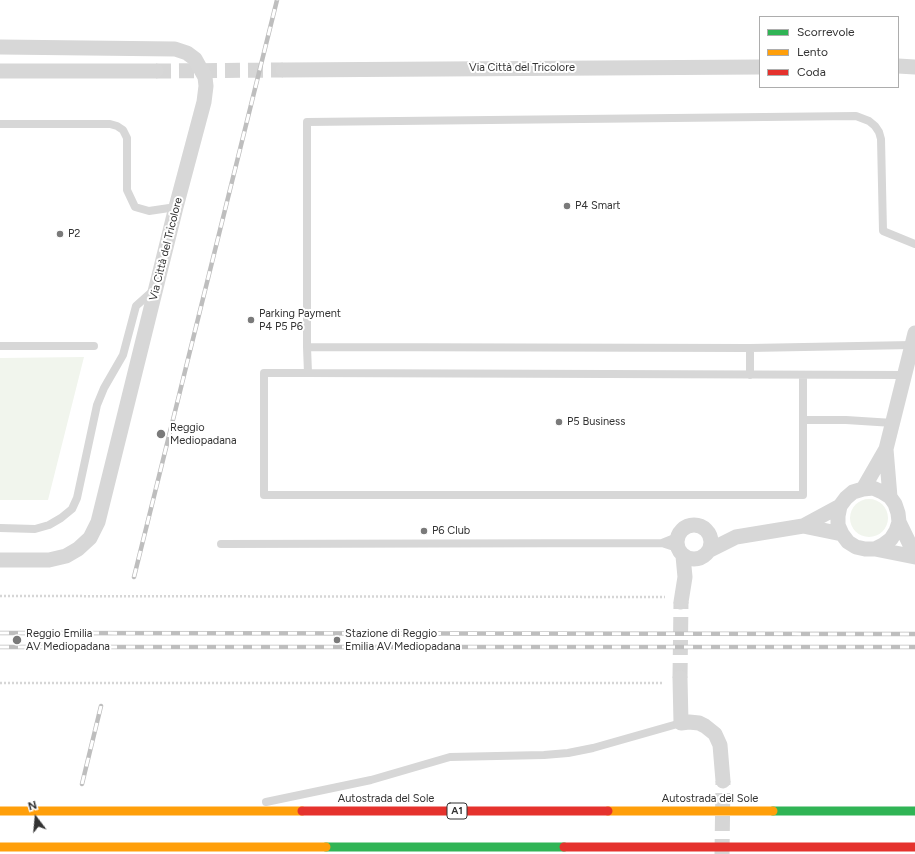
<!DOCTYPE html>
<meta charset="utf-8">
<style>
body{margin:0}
#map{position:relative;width:915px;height:854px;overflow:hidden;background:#fff;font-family:Figtree,sans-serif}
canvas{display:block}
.legend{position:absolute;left:759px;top:16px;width:140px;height:72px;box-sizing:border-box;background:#fff;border:1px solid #adadad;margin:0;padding:5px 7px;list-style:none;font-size:12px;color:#333}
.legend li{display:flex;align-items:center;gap:8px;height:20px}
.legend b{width:20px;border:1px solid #adadad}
.north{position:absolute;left:16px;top:798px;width:40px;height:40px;-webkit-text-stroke:3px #fff;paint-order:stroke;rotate:344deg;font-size:11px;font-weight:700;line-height:16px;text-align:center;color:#333}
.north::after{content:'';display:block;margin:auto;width:14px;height:18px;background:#333;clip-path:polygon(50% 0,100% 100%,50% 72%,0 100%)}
</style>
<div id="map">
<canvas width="915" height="854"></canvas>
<ul class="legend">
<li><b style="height:5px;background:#30b455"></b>Scorrevole</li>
<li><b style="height:5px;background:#ff9f0a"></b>Lento</li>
<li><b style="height:5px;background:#e5322d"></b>Coda</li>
</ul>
<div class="north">N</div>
</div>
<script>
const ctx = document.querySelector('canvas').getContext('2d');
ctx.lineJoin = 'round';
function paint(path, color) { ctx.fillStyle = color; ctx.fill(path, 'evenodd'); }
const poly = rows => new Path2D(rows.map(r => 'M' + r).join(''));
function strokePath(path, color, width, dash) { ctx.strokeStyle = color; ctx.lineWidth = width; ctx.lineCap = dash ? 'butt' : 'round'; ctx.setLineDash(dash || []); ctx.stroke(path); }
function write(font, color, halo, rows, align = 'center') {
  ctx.font = font + ' Figtree,sans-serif'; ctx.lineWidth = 4; ctx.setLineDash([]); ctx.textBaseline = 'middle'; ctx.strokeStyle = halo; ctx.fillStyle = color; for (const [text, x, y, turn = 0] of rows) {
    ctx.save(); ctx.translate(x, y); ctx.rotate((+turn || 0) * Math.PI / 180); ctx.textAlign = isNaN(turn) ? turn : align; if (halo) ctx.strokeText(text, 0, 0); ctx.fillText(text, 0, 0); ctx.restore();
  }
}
const green = poly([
 [84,357,48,500,0,500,0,358],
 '850 518a19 19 0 1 1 38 0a19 19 0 1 1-38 0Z'
]);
const streetTunnel = poly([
 [156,71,283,70],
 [680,678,681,602],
 [722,854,723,781]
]);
const path = poly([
 [0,596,665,597],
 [0,683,663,683]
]);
const lane = poly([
 [0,124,110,124,117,126,123,130,127,138,127,190,135,207,149,211,176,207],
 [912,345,750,348,307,347,307,122,856,116,869,121,875,126,879,132,881,139,883,231,915,244],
 [0,346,94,346],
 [307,347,308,373,264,373,264,495,803,495,803,375],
 [750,348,750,375],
 [308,373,905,375],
 [803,420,846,420,893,423],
 [0,528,35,529,49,525,61,518,72,509,77,498,97,405,104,388,123,355,136,306,155,289],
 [221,544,662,543],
 [677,548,662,543,677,537],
 [266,802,371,780,450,757,544,755,568,753,593,748,681,723]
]);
const street = poly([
 [0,47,175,49,187,53,195,59,205,77,206,86,204,102,176,207,98,522,90,538,78,549,66,556,49,560,0,560],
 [898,66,915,67],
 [283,70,760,67],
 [0,71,156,71],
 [886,449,890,497],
 [863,489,886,449,915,333],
 [899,522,915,555],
 '677 542a17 17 0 1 1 34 0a17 17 0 1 1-34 0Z',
 [803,526,842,534],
 [875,549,883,545,891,539,896,531,899,522,898,513,895,504,890,497,882,492,873,488,863,489,853,492,846,498,840,506,838,516,838,525,842,534,848,542,856,547,865,549,875,549,915,557],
 [710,550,736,537,803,526,840,506],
 [681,602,685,577,683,556],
 [680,678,681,723,689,722,699,723,705,726,715,734,720,745,723,781]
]);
const fast = poly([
 [773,811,915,811],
 [326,847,564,847]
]);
const slow = poly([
 [0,811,302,811],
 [608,811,773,811],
 [0,847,326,847]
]);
const jam = poly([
 [302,811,608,811],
 [564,847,915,847]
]);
const rail = poly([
 [134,577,277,0],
 [0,633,915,634],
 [0,647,915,647],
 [82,784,101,706]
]);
const markers = [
 [567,206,4,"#7a7a7a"],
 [60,234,4,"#7a7a7a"],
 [251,320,4,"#7a7a7a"],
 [559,422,4,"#7a7a7a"],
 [161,434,5,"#7a7a7a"],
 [424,531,4,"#7a7a7a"],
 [17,640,5,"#7a7a7a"],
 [337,640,4,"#7a7a7a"]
];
const shields = [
 [457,811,20]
];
const shieldNames = [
 ["A1",457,811]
];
const streetNames = [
 ["Via Città del Tricolore",522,68],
 ["Via Città del Tricolore",166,249,-76],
 ["Autostrada del Sole",386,799],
 ["Autostrada del Sole",710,799]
];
const poiNames = [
 ["P4 Smart",575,206],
 ["P2",68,234],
 ["Parking Payment",259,314],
 ["P4 P5 P6",259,327],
 ["P5 Business",567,422],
 ["Reggio",170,428],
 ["Mediopadana",170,441],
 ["P6 Club",432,531],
 ["Reggio Emilia",26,634],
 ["AV Mediopadana",26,647],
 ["Stazione di Reggio",345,634],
 ["Emilia AV Mediopadana",345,647]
];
paint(green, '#f1f5ed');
strokePath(streetTunnel, '#d6d6d6', 15, [15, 8]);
strokePath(path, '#d6d6d6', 2.5, [2, 2]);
strokePath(lane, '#d7d7d7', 8);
strokePath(street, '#d7d7d7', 15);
strokePath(fast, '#30b455', 9);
strokePath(slow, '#ff9f0a', 9);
strokePath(jam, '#e5322d', 9);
strokePath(rail, '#bebebe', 4.5);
strokePath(rail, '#fff', 3, [9]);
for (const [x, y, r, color] of markers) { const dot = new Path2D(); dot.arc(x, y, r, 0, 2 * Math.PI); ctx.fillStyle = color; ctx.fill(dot); strokePath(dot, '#fff', 1.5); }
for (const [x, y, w] of shields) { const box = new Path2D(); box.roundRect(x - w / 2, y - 8, w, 16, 3); ctx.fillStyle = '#fff'; ctx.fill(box); strokePath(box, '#333', 1); }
write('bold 10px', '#333', null, shieldNames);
write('11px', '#333', '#fff', streetNames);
write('11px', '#333', '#fff', poiNames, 'left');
</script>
